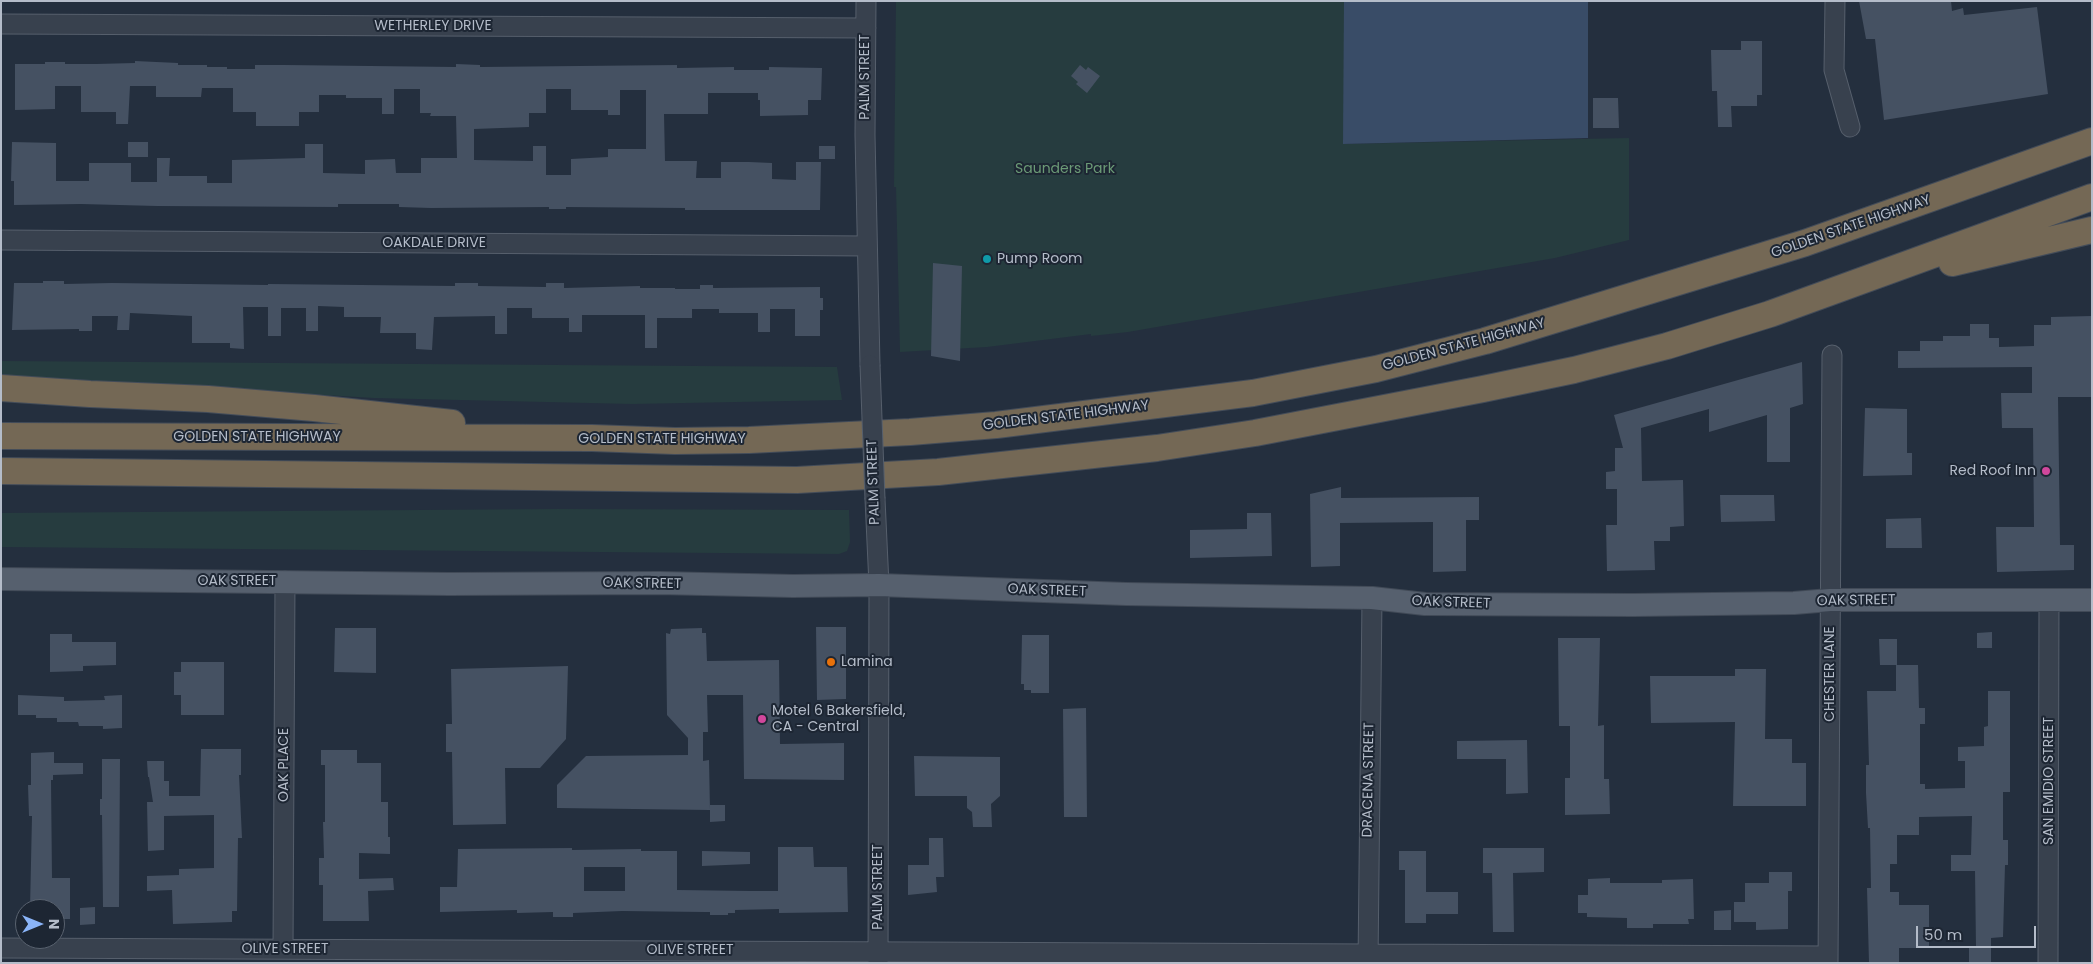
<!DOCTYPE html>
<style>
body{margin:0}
#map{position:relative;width:2093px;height:964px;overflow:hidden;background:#242f3e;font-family:Poppins,sans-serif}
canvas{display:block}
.frame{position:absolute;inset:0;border:2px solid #b4bcc9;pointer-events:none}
.north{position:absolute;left:15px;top:899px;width:50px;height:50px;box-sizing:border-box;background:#1d2633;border:1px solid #59626f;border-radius:50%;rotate:90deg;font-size:14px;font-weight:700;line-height:20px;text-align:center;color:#b4bcc9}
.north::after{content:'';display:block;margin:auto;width:18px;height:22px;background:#8ab4f8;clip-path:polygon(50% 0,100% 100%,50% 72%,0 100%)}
.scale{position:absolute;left:1916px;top:926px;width:120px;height:22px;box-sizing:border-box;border:2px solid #b4bcc9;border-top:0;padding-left:6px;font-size:15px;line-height:18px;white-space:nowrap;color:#b4bcc9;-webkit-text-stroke:4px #1d2633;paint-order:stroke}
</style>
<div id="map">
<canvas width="2093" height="964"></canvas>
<div class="frame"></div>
<div class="north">N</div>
<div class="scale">50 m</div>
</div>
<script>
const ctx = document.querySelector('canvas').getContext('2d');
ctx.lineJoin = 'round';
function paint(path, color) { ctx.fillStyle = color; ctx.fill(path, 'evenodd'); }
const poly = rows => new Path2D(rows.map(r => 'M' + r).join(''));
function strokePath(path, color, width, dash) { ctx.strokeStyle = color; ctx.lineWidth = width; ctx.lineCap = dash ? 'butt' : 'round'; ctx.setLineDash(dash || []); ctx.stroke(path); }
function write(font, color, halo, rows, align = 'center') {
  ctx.font = font + ' Poppins,sans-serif'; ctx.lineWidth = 4; ctx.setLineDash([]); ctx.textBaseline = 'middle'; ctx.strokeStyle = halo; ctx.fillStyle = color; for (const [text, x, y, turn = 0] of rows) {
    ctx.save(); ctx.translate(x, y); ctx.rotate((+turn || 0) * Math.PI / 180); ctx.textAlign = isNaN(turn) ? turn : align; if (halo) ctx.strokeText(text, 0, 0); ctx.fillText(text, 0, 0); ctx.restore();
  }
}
const green = poly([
 [896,1,1344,1,1344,144,1629,138,1629,240,1555,258,1128,332,1091,336,1091,334,987,347,900,352,896,187,894,187],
 [1,361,837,367,842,400,632,404,374,398,22,377,1,374],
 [558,509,849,510,850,542,847,551,839,554,1,547,1,513]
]);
const water = poly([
 [1344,1,1588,1,1588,138,1343,144]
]);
const building = poly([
 [1859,1,1951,1,1952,11,1963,8,1964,15,2037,7,2048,94,1884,120,1875,39,1866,39],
 [1741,41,1762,41,1762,95,1757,95,1757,106,1731,106,1732,127,1718,127,1717,91,1712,91,1711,50,1741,50],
 [135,61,178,63,178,65,207,65,207,67,227,67,227,69,255,69,255,65,285,65,456,67,456,64,480,65,480,67,677,65,677,68,734,67,734,70,769,70,769,67,822,68,821,100,808,100,808,115,760,116,760,100,758,100,758,93,708,93,708,114,664,114,665,161,697,161,696,178,721,178,721,162,749,162,772,163,772,179,796,180,796,162,821,162,820,210,685,210,685,208,566,207,566,209,549,209,549,207,431,208,399,207,399,204,338,204,338,207,157,206,81,204,14,205,14,181,11,181,12,142,56,143,56,181,89,181,89,163,131,163,131,182,157,182,157,158,170,158,169,176,207,176,207,183,232,183,232,160,305,158,305,144,323,144,323,173,365,174,365,160,395,159,396,173,421,173,421,158,457,158,456,116,430,116,431,113,420,113,420,89,394,89,394,114,382,114,382,98,346,98,346,95,319,95,319,112,299,112,299,126,256,126,256,112,233,112,233,88,202,88,201,97,156,97,156,86,130,86,128,124,116,124,116,112,81,112,81,86,55,86,55,109,15,110,15,64,45,64,45,62,65,62,65,64,96,64,135,63],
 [546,89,571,89,571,110,608,110,608,115,620,115,620,90,646,90,646,149,608,149,608,157,571,159,571,175,546,175,546,146,533,146,533,161,474,160,474,129,529,127,529,113,546,113],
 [1080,65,1086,70,1088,67,1100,76,1087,93,1076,84,1078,82,1071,76],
 [1593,98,1618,98,1619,128,1593,128],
 [128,142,148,142,148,157,128,157],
 [819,146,835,146,835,159,819,159],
 [933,263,962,266,960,361,931,356],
 [43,281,64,281,64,284,112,283,268,285,268,284,455,286,455,283,478,283,478,286,546,287,546,283,564,283,564,288,640,286,640,288,675,288,675,289,700,289,700,285,713,285,713,288,820,287,820,298,823,298,823,310,820,310,820,336,795,336,795,309,770,309,770,332,758,332,758,313,719,313,719,309,692,309,692,318,657,318,657,348,645,348,645,315,582,315,582,332,569,332,569,318,532,318,532,308,507,308,507,334,495,334,495,316,434,317,432,350,416,349,416,333,380,333,381,317,344,317,344,307,318,306,318,331,306,331,306,308,281,308,281,336,268,336,268,307,243,307,244,349,230,348,230,343,192,343,192,316,130,313,129,330,117,330,118,316,92,316,92,331,79,331,79,329,12,330,14,283,43,283],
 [2092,316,2092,397,2058,397,2060,545,2074,545,2074,570,1997,572,1996,527,2034,527,2033,428,2002,428,2001,393,2032,393,2032,367,1898,368,1898,351,1920,351,1920,341,1943,341,1943,336,1970,336,1970,324,1989,324,1989,338,1999,338,1999,347,2034,346,2034,325,2051,325,2051,317],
 [1802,362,1803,404,1790,408,1790,462,1767,462,1767,415,1709,432,1709,409,1641,428,1642,481,1683,480,1684,526,1670,527,1670,541,1654,541,1655,570,1607,571,1606,525,1617,525,1617,489,1606,489,1606,472,1615,471,1615,448,1623,448,1614,415],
 [1865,408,1907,409,1907,453,1912,453,1912,475,1863,476],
 [1341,487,1341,498,1479,497,1479,520,1466,520,1466,571,1433,572,1433,522,1340,523,1340,566,1311,567,1310,494],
 [1720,495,1774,495,1775,521,1721,522],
 [1247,513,1271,513,1272,556,1190,558,1190,530,1247,529],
 [1921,518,1922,548,1886,548,1886,519],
 [816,627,846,627,846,699,817,700],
 [335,628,376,628,376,673,334,672],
 [702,628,702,633,706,633,707,661,779,660,780,744,844,743,844,780,744,779,743,695,707,695,708,732,703,732,703,761,709,760,710,810,557,808,557,785,586,756,688,755,688,738,667,715,666,633,670,634,671,629],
 [1992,632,1992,648,1977,648,1977,633],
 [50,634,72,634,72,642,116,642,116,665,83,666,83,671,50,672],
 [1022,635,1049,635,1049,693,1031,693,1031,690,1024,690,1024,684,1021,684],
 [1558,638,1600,638,1598,726,1604,725,1604,779,1609,779,1610,814,1565,815,1565,778,1570,778,1570,726,1559,726],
 [1879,639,1897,639,1897,665,1880,665],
 [181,662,224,662,224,715,181,715,181,695,174,695,174,672,181,672],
 [1896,665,1918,665,1919,708,1925,708,1925,724,1920,724,1920,784,1925,784,1925,789,1965,788,1965,761,1958,761,1958,747,1984,746,1984,727,1988,726,1988,691,2010,691,2010,792,2003,792,2003,840,2008,840,2008,865,2005,865,2003,937,1991,938,1991,963,1969,963,1969,948,1976,948,1975,871,1951,871,1951,855,1971,855,1972,816,1919,817,1919,835,1897,835,1897,864,1890,864,1890,892,1899,892,1899,905,1929,905,1929,948,1899,948,1899,963,1869,963,1867,888,1871,888,1870,828,1868,828,1866,793,1866,765,1869,765,1867,691,1896,691],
 [568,666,566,739,540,768,505,768,506,824,453,825,452,752,446,752,446,724,452,724,451,669],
 [1735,669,1766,669,1765,739,1792,739,1792,763,1806,763,1806,806,1733,806,1735,722,1651,723,1650,676,1735,676],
 [18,695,64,697,64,701,105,700,104,696,122,695,122,728,103,729,103,726,79,726,78,722,57,722,57,718,36,718,36,715,18,715],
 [1086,708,1087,817,1064,817,1063,709],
 [1527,740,1528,793,1506,794,1506,759,1457,759,1457,741],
 [201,749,241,749,241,775,239,775,242,838,238,838,237,911,232,911,232,922,173,924,172,890,147,891,147,876,179,875,179,869,214,868,214,815,164,816,164,850,148,851,147,802,153,802,149,777,148,777,147,761,164,761,164,781,169,781,169,796,200,796],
 [321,750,357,750,357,763,381,763,381,802,388,802,388,837,390,837,390,854,359,853,359,879,393,878,394,890,368,891,369,921,323,921,323,885,319,885,319,858,324,858,323,822,325,822,325,765,321,765],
 [54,752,54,763,83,763,83,774,53,775,53,780,51,780,52,878,70,878,70,919,55,919,55,909,30,909,32,816,29,816,28,785,31,785,31,753],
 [914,756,1000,757,1000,796,991,804,992,827,973,827,972,812,967,808,967,796,915,796],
 [102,759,120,759,120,761,119,907,103,907,102,815,100,815,100,799,102,799],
 [710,805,725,805,725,821,710,822],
 [929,838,943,838,944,877,936,877,937,892,908,895,908,865,929,865],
 [778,847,813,847,814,867,847,867,848,912,779,913,779,909,735,910,735,913,728,913,728,915,710,915,710,912,704,912,622,911,573,913,573,917,553,917,553,912,517,913,517,910,440,912,440,887,457,887,458,849,572,848,572,850,641,849,641,851,677,851,677,890,751,891,778,891],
 [584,867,625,867,625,891,584,891],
 [1483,848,1544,848,1544,872,1513,873,1514,932,1493,932,1492,873,1483,873],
 [702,851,750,852,750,864,702,866],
 [1399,851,1426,851,1426,892,1458,892,1458,914,1426,914,1426,923,1405,923,1405,870,1399,870],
 [1769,872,1792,872,1792,891,1788,891,1788,929,1756,930,1756,922,1734,922,1734,902,1745,902,1745,883,1769,883],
 [1610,878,1610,883,1662,883,1662,880,1693,879,1694,919,1688,919,1689,924,1653,924,1653,928,1627,928,1627,918,1587,917,1587,913,1578,913,1578,895,1588,895,1588,879],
 [95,907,95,924,80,925,80,908],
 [1731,910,1731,930,1714,930,1714,911]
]);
const minor = poly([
 [866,1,865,135,870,365],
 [1835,1,1834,70,1850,127],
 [1,24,866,28],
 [1,240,867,246],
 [875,499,879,585,878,962],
 [1,948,1828,956],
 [283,949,285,581],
 [1368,963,1372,598],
 [1828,963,1832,355],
 [2048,963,2049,599]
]);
const major = poly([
 [1,579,449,584,659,583,793,586,879,585,1126,594,1372,598,1425,604,1633,605,1794,603,1830,600,2092,600]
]);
const highway = poly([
 [1952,263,2092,230],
 [1,388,90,394,208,399,314,408,452,423],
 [1,436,592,438,675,441,749,440,910,432,996,425,1253,393,1376,369,1485,341,1805,243,2092,141],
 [1,471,797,480,938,472,1157,448,1255,433,1483,389,1574,370,1667,346,1770,314,2092,197]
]);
const minorBridge = poly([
 [870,365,875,499]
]);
const markers = [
 [987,259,5,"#0f9aa8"],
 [2046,471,5,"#d1479c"],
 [831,662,5,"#e8710a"],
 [762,719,5,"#d1479c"]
];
const streetNames = [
 ["WETHERLEY DRIVE",433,26],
 ["PALM STREET",865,77,-90],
 ["GOLDEN STATE HIGHWAY",1851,227,-19],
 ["OAKDALE DRIVE",434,243],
 ["GOLDEN STATE HIGHWAY",1464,345,-15],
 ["GOLDEN STATE HIGHWAY",1066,416,-7],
 ["GOLDEN STATE HIGHWAY",257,437],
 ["GOLDEN STATE HIGHWAY",662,439],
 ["PALM STREET",874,482,-92],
 ["OAK STREET",237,581],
 ["OAK STREET",642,584,1],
 ["OAK STREET",1047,591,2],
 ["OAK STREET",1856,601,-1],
 ["OAK STREET",1451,603,2],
 ["CHESTER LANE",1830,674,-90],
 ["OAK PLACE",284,765,-90],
 ["DRACENA STREET",1369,780,-89],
 ["SAN EMIDIO STREET",2049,781,-90],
 ["PALM STREET",878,887,-90],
 ["OLIVE STREET",285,949],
 ["OLIVE STREET",690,950]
];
const parkNames = [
 ["Saunders Park",1065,169]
];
const poiNames = [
 ["Pump Room",997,259],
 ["Red Roof Inn",2036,471,"right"],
 ["Lamina",841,662],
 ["Motel 6 Bakersfield,",772,711],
 ["CA - Central",772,727]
];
paint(green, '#263c3f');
paint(water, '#394c67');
paint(building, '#455162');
strokePath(minor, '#565f6c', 21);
strokePath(major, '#414a57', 24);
strokePath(highway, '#434c59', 28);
strokePath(minor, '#38414e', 19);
strokePath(major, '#56606e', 22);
strokePath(highway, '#746855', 26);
strokePath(minorBridge, '#565f6c', 21, []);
strokePath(minorBridge, '#38414e', 19);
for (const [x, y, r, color] of markers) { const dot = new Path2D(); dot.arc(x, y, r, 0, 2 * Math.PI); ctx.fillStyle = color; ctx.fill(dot); strokePath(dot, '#1d2633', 2); }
write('14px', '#b4bcc9', '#1d2633', streetNames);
write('14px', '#6b9a76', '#1d2633', parkNames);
write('14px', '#b4bcc9', '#1d2633', poiNames, 'left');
</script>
